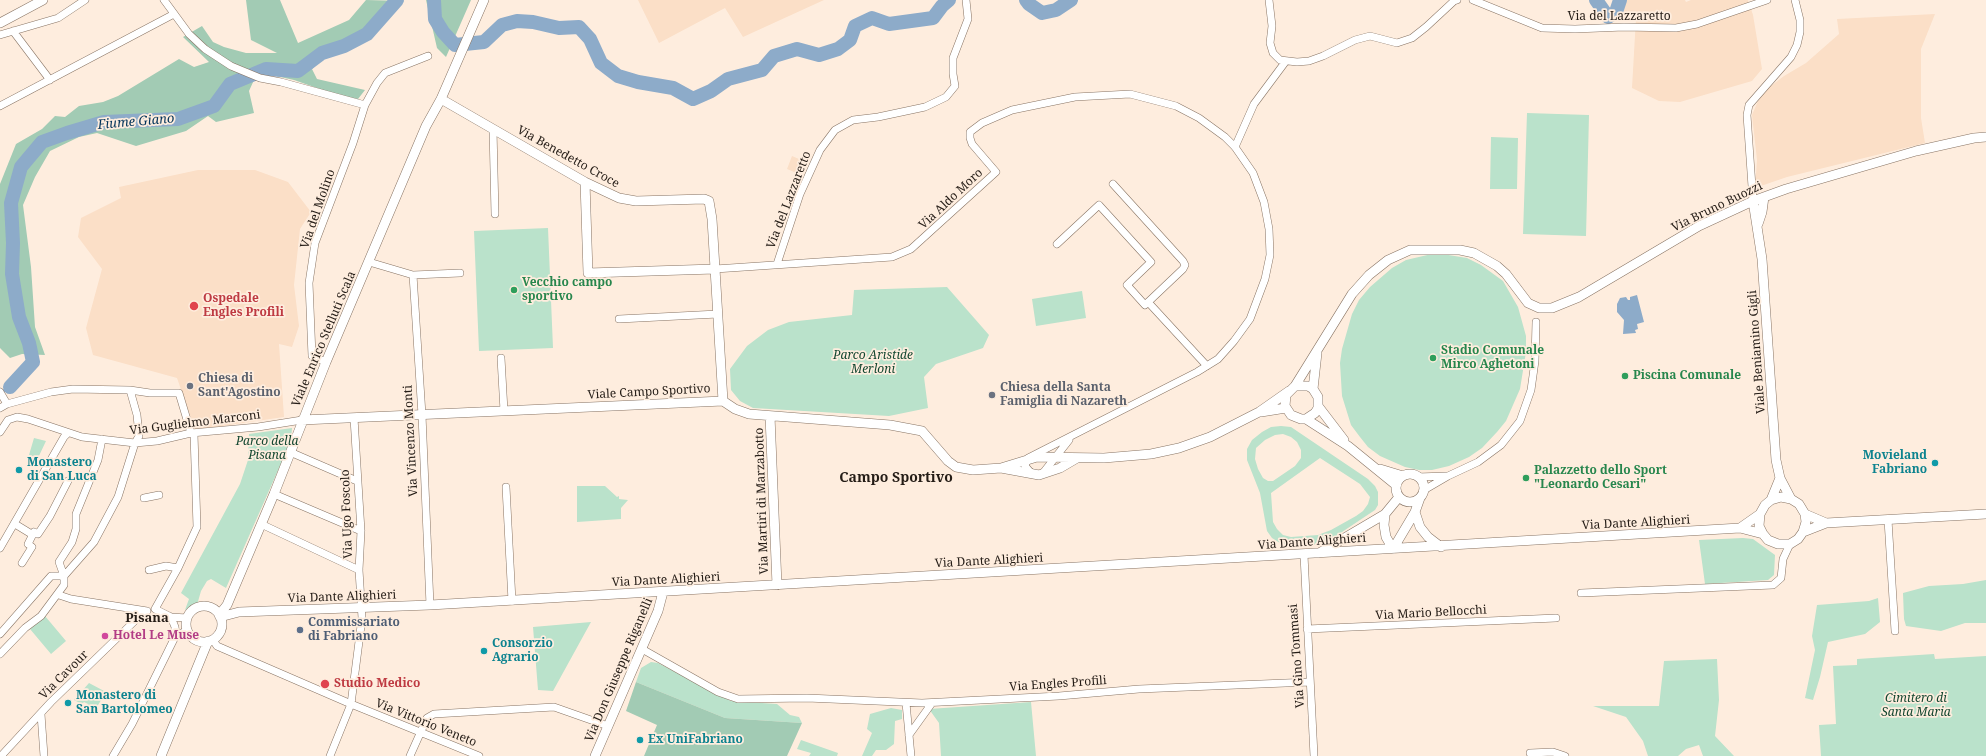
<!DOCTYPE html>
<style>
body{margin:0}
canvas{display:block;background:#feedde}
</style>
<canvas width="1986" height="756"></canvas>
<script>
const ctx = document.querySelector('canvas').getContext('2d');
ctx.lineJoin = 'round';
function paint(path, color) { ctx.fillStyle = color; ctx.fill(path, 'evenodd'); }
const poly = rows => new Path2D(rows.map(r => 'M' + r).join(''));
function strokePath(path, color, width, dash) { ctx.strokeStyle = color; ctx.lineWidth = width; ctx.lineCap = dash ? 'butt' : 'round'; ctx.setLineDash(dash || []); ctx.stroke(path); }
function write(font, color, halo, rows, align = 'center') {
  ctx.font = font + ' "Noto Serif",serif'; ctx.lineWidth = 3.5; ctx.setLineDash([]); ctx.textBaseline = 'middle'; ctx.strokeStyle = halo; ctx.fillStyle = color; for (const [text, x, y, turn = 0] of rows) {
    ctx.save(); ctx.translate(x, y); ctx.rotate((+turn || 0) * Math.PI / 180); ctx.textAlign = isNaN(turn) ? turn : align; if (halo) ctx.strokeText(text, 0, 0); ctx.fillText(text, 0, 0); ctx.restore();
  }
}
const built = poly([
 [638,0,824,0,743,37,725,8,659,43],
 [1625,0,1685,0,1686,2,1691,0,1748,0,1753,15,1762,69,1752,81,1680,102,1659,101,1632,88,1636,18,1620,14],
 [1935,14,1921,49,1921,118,1925,143,1787,177,1755,188,1757,160,1752,115,1758,101,1767,89,1784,76,1806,63,1839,34,1837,19],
 [792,156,806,162,801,175,787,169],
 [198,170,255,170,288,182,311,212,300,229,294,285,299,326,292,347,279,344,284,417,195,430,177,378,93,355,86,328,102,269,78,237,81,218,121,198,119,187]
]);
const green = poly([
 [1527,113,1589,115,1586,236,1523,234],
 [1491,137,1518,138,1517,189,1490,189],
 [548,228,553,348,479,351,474,231],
 [1436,253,1467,258,1481,265,1503,281,1518,307,1526,336,1526,352,1520,389,1506,421,1497,432,1482,448,1469,457,1449,466,1432,470,1419,470,1405,467,1380,456,1368,447,1360,437,1351,425,1342,396,1340,363,1342,349,1352,314,1359,300,1370,287,1392,268,1406,260],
 [947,287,989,335,983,348,936,364,924,377,928,408,889,416,753,408,740,401,731,390,730,369,747,346,768,330,789,322,852,315,854,290],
 [1082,291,1086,318,1036,326,1032,299],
 [1281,426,1291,427,1368,479,1375,486,1378,492,1378,505,1375,510,1333,538,1311,546,1290,546,1280,543,1272,538,1267,531,1260,493,1247,460,1247,449,1252,440,1262,432,1271,427],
 [1283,434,1291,437,1297,442,1301,450,1301,458,1295,466,1273,481,1268,481,1263,478,1258,469,1255,459,1256,448,1265,440,1275,435],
 [1320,458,1360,484,1370,497,1368,504,1363,511,1356,516,1331,530,1318,535,1291,537,1283,535,1277,529,1273,522,1271,493],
 [292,428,291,441,226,588,211,579,207,581,201,591,197,605,185,610,189,599,181,593,240,484,248,460,249,434],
 [34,438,46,441,38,458,29,455],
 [577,486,605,486,617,497,619,496,619,499,628,500,621,508,621,519,577,522],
 [1743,538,1753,539,1775,555,1774,575,1768,580,1705,584,1699,540],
 [1986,580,1986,623,1965,623,1941,631,1906,626,1904,619,1903,593,1929,586,1963,584],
 [1878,598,1880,622,1865,634,1828,642,1820,677,1813,700,1805,698,1815,650,1812,636,1817,605,1869,601],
 [45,616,66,641,51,654,30,629],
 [591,622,553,691,538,690,533,627],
 [1934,654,1935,659,1986,656,1986,756,1821,756,1819,725,1836,724,1833,666,1857,665,1857,659],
 [1717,659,1719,700,1715,736,1734,756,1703,756,1699,745,1686,749,1678,756,1648,756,1643,741,1626,717,1593,706,1659,706,1664,661],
 [651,662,658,663,731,701,777,704,790,715,799,717,802,723,725,718,636,682,641,668],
 [89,683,106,692,95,710,87,706,88,704,84,702,82,704,74,700],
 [1031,702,1036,756,941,756,939,723,929,709],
 [891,708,902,710,902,719,895,721,894,744,886,750,876,750,872,756,862,756,872,733,867,729,870,714],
 [801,740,838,753,837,756,809,756,811,753,797,749]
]);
const forest = poly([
 [246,0,280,0,298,43,349,20,366,0,404,1,359,33,337,45,312,69,317,79,365,90,358,99,340,96,294,80,267,74,254,80,249,91,254,113,216,122,208,116,186,131,136,146,97,133,79,137,50,151,35,177,23,205,31,267,35,327,45,355,22,354,10,358,0,348,0,184,16,144,42,129,55,116,65,117,79,106,103,102,118,96,179,59,194,67,209,62,183,37,202,26,213,42,224,47,246,53,277,53,251,40],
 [426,0,471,0,446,57,437,48],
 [636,682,725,718,802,723,787,756,644,756,657,725,626,711]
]);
const water = poly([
 [1637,295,1644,322,1637,324,1638,329,1635,330,1636,333,1623,334,1624,320,1617,312,1617,304,1620,298,1626,297,1628,300,1630,300,1630,297]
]);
const stream = poly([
 [0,390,7,391,10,387]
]);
const river = poly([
 [434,0,435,19,443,32,455,45,484,42,502,25,517,21,533,22,559,28,579,27,590,39,601,63,618,76,638,82,673,88,693,99,711,91,728,79,762,70,774,56,797,49,819,55,838,49,850,40,855,26,872,18,889,24,933,18,942,6,949,0],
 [1026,0,1029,4,1042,13,1056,10,1071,0],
 [1596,0,1608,17,1616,12,1620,0],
 [10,387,33,362,29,343,19,317,12,274,13,243,11,203,21,167,42,142,67,133,104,122,178,119,214,106,230,84,266,69,298,71,322,53,344,46,367,34,397,0]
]);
const street = poly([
 [164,0,189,34,205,49,231,66,260,78,281,82,365,105],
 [1269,0,1272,26,1270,43,1273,53,1280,60,1297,62,1309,61,1323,56,1355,40,1370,36,1397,43,1412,38,1426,27,1454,1,1457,0],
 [1473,0,1542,28,1575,29,1624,27,1676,28,1697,24,1767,0],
 [13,31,50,80],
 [0,35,58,18,85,0],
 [0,106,174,14],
 [493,129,495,214],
 [1235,147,1254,104,1286,61],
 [1753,201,1747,115,1749,105,1791,57,1797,45,1800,32,1800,20,1795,0],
 [1057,244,1099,205,1151,262,1127,285,1145,305,1183,269,1185,265,1183,261,1113,184],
 [369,262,413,275,460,273],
 [777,264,800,194,820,150,835,130,853,120,878,117,925,107,946,97,955,86,953,74,953,58,968,19,966,0],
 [715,269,892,257,911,249,996,172,972,144,970,138,970,132,982,123,1012,110,1075,97,1130,94,1176,106,1199,118,1225,137,1235,147,1253,173,1264,202,1269,229,1270,255,1265,279,1250,319,1234,341,1218,359,1197,372,1028,458,1025,466,1032,474],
 [413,275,422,415,430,605],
 [1148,302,1207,366],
 [619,319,718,314],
 [501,358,504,411],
 [326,362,312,356,309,283,315,243,353,143,365,105,377,83,385,73,428,56],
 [0,392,7,404],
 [0,408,7,404,51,392,73,389,130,390,150,393,179,393,191,433],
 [0,432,8,420,17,417,28,419,82,437,135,443,157,441,191,433,258,427,302,420],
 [290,452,357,481],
 [1043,473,1069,440],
 [1418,477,1446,476],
 [506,487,512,601],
 [1424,490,1448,476,1478,462,1501,445,1520,421,1531,390,1535,361,1536,322],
 [274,494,361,531],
 [144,498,159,495],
 [1888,520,1895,631],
 [15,524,33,535],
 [261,524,359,570],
 [0,548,64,437,68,433],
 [1304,555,1314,756],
 [22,563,32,547,28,544,34,532,38,534,50,516,68,481],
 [149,570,166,566,178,568],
 [64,576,94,542,118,497,135,443,139,436,137,415,130,390],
 [1581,593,1773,585,1781,578,1783,559,1790,544],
 [59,595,71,599,147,611],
 [155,609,178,568,197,527,194,434],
 [155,609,171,617,187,618],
 [1307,629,1556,618],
 [0,634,51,576,64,576],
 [176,635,187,631],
 [213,640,217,646,351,704,479,756],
 [642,649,718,692,738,699,807,698,922,703,1059,696,1139,689,1310,682],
 [0,654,25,628,41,616,64,585,64,576,59,562,72,542,76,529,76,514,98,460,102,439],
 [906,703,911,756],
 [41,714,44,756],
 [909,735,932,703],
 [1530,753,1553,752,1565,756],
 [1,756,51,702,145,611],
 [113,756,132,724,176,635,175,627,171,617],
 [330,756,351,704,362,618,359,570,361,531,354,418],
 [410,756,427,718,434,714,554,707,608,726]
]);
const secondary = poly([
 [0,23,43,0],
 [441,99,585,182,619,198,636,201,704,199,709,201,712,219,723,401],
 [585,182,588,273,715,269],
 [1753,201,1762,259,1776,460,1780,478,1791,499],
 [1758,224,1762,212,1764,197],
 [1295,386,1308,386,1313,389,1318,397,1318,408,1315,413,1306,419,1301,419,1291,415,1285,406,1286,395,1295,386,1352,294,1369,275,1388,260,1410,250,1460,250,1474,253,1497,266,1506,274,1528,303,1539,308,1552,308,1579,297,1699,226,1753,201,1786,189,1916,151,1974,138,1986,137],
 [1313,389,1317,353],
 [1318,406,1344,440],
 [1261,412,1286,408],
 [770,416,777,585],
 [1306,419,1348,446,1396,485],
 [302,420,723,401,735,409,749,414,890,425,922,431,948,461,956,467,973,470,1001,468,1037,457,1104,458,1151,454,1179,448,1210,437,1259,412,1289,391],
 [1001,468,1039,475,1060,468,1077,458],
 [1380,469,1403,476],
 '1396 488a14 14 0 1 1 28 0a14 14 0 1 1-28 0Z',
 [1771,500,1780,478],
 [1415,512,1420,527,1428,537,1441,547],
 [1385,514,1384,525,1386,537,1393,549],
 [1805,514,1826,523],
 [1740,528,1760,514,1765,505,1771,500,1781,497,1791,499,1799,504,1805,514,1806,522,1803,532,1798,539,1790,544,1778,544,1768,540,1763,534,1759,526,1760,514],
 [1803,532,1826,523,1986,514],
 [1393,549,1415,512,1420,498],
 [1319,553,1385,514,1399,497],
 '186 624a18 18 0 1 1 36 0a18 18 0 1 1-36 0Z',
 [219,615,227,605,274,494,326,362,426,126,441,99,484,0],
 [220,617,239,612,430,605,1740,528,1763,534],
 [161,756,208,641],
 [595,756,658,611,663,592]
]);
const markers = [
 [514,290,4,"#2e9e5b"],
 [194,306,5,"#e0444e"],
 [1433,358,4,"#2e9e5b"],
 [1625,376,4,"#2e9e5b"],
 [190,386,4,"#6b7280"],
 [992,395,4,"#6b7280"],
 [1935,463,4,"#0f9aa8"],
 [19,470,4,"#0f9aa8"],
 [1526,478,4,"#2e9e5b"],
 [300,630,4,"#5c6f8a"],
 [105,636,4,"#d1479c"],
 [484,651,4,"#0f9aa8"],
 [325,684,5,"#e0444e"],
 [68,703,4,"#0f9aa8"],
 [640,740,4,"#0f9aa8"]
];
const streetNames = [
 ["Via del Lazzaretto",1619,17],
 ["Via Benedetto Croce",568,157,29],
 ["Via Aldo Moro",951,199,-43],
 ["Via del Lazzaretto",789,200,-69],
 ["Via Bruno Buozzi",1717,207,-26],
 ["Via del Molino",318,209,-71],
 ["Viale Enrico Stelluti Scala",324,339,-67],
 ["Viale Beniamino Gigli",1757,352,-94],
 ["Viale Campo Sportivo",649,392,-3],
 ["Via Guglielmo Marconi",195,423,-7],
 ["Via Vincenzo Monti",411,441,-93],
 ["Via Martiri di Marzabotto",762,501,-92],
 ["Via Ugo Foscolo",347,514,-92],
 ["Via Dante Alighieri",1636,523,-3],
 ["Via Dante Alighieri",1312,542,-4],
 ["Via Dante Alighieri",989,561,-3],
 ["Via Dante Alighieri",666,580,-3],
 ["Via Dante Alighieri",342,597,-2],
 ["Via Mario Bellocchi",1431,613,-3],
 ["Via Gino Tommasi",1297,656,-94],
 ["Via Don Giuseppe Riganelli",619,670,-67],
 ["Via Cavour",64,675,-45],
 ["Via Engles Profili",1058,684,-4],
 ["Via Vittorio Veneto",426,723,22]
];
const leisureNames = [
 ["Vecchio campo",522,283],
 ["sportivo",522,297],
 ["Stadio Comunale",1441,351],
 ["Mirco Aghetoni",1441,365],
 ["Piscina Comunale",1633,376],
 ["Palazzetto dello Sport",1534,471],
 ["\"Leonardo Cesari\"",1534,485]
];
const healthNames = [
 ["Ospedale",203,299],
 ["Engles Profili",203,313],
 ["Studio Medico",334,684]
];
const parkNames = [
 ["Parco Aristide",873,356],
 ["Merloni",873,370],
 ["Parco della",267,442],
 ["Pisana",267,456],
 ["Cimitero di",1916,699],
 ["Santa Maria",1916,713]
];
const worshipNames = [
 ["Chiesa di",198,379],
 ["Sant'Agostino",198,393],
 ["Chiesa della Santa",1000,388],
 ["Famiglia di Nazareth",1000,402]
];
const cultureNames = [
 ["Movieland",1927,456,"right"],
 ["Fabriano",1927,470,"right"],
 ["Monastero",27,463],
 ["di San Luca",27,477],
 ["Consorzio",492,644],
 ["Agrario",492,658],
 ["Monastero di",76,696],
 ["San Bartolomeo",76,710],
 ["Ex UniFabriano",648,740]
];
const serviceNames = [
 ["Commissariato",308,623],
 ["di Fabriano",308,637]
];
const hotelNames = [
 ["Hotel Le Muse",113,636]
];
const waterNames = [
 ["Fiume Giano",136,122,-5]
];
const neighbourhoodNames = [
 ["Pisana",147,618]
];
const quarterNames = [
 ["Campo Sportivo",896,478]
];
paint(built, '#fbdfc7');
paint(green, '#bae2cb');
paint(forest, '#a2cbb4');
paint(water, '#8dabc9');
strokePath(stream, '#8dabc9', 2.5);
strokePath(river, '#8dabc9', 14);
strokePath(street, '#887464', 8);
strokePath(secondary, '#887464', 10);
strokePath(street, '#fff', 7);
strokePath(secondary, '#fff', 9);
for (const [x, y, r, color] of markers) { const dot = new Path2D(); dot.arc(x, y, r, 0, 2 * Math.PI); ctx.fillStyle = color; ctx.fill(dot); strokePath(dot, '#feedde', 1.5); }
write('12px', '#241c16', '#feedde', streetNames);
write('bold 12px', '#27864d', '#feedde', leisureNames, 'left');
write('bold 12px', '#be3a42', '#feedde', healthNames, 'left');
write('italic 12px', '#134730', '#feedde', parkNames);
write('bold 12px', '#5b616d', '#feedde', worshipNames, 'left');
write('bold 12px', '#0d838f', '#feedde', cultureNames, 'left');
write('bold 12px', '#4e5e75', '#feedde', serviceNames, 'left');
write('bold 12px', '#b23c85', '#feedde', hotelNames, 'left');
write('italic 13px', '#013259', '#feedde', waterNames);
write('bold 13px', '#241c16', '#feedde', neighbourhoodNames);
write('bold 14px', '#241c16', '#feedde', quarterNames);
</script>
